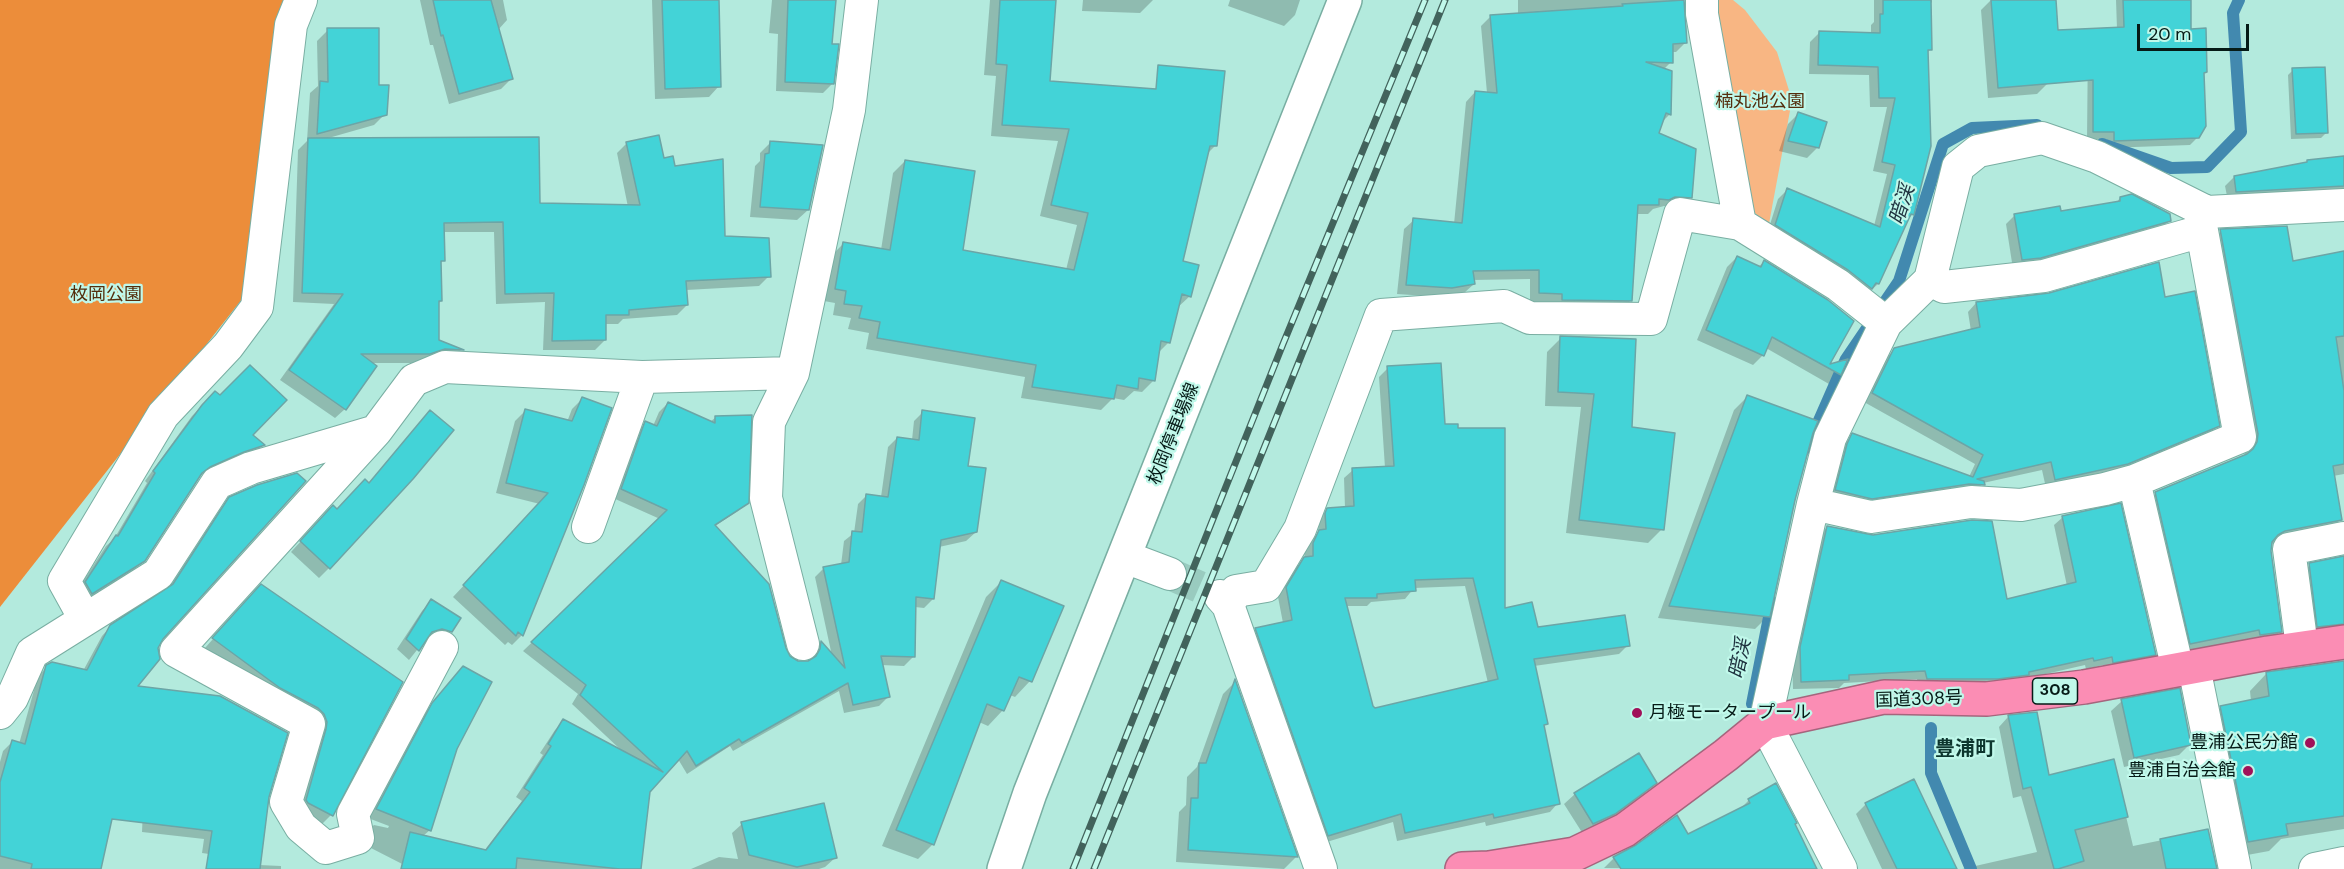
<!DOCTYPE html>
<meta charset="utf-8">
<style>
body{margin:0}
#map{position:relative;width:2344px;height:869px;overflow:hidden;background:#b3eadd;font-family:"DM Sans",sans-serif}
canvas{display:block}
.scale{position:absolute;left:2137px;top:24px;width:112px;height:27px;box-sizing:border-box;border:3px solid #061b17;border-top:0;padding-left:8px;font-size:18px;line-height:21px;white-space:nowrap;color:#061b17;-webkit-text-stroke:4px #c0f8ea;paint-order:stroke}
</style>
<div id="map">
<canvas width="2344" height="869"></canvas>
<div class="scale">20 m</div>
</div>
<script>
const ctx = document.querySelector('canvas').getContext('2d');
ctx.lineJoin = 'round';
function paint(path, color) { ctx.fillStyle = color; ctx.fill(path, 'evenodd'); }
const poly = rows => new Path2D(rows.map(r => 'M' + r).join(''));
function strokePath(path, color, width, dash) { ctx.strokeStyle = color; ctx.lineWidth = width; ctx.lineCap = dash ? 'butt' : 'round'; ctx.setLineDash(dash || []); ctx.stroke(path); }
function write(font, color, halo, rows, align = 'center') {
  ctx.font = font + ' "DM Sans","Noto Sans JP",sans-serif'; ctx.lineWidth = 4.5; ctx.setLineDash([]); ctx.textBaseline = 'middle'; ctx.strokeStyle = halo; ctx.fillStyle = color; for (const [text, x, y, turn = 0] of rows) {
    ctx.save(); ctx.translate(x, y); ctx.rotate((+turn || 0) * Math.PI / 180); ctx.textAlign = isNaN(turn) ? turn : align; if (halo) ctx.strokeText(text, 0, 0); ctx.fillText(text, 0, 0); ctx.restore();
  }
}
const green = poly([
 [1711,0,1733,0,1745,10,1777,52,1792,100,1768,229,1747,203]
]);
const forest = poly([
 [0,0,298,0,246,294,0,607]
]);
const shadow = poly([
 [420,0,503,0,507,20,498,30,512,78,501,89,449,104,433,45,430,45],
 [652,0,717,0,719,86,709,97,655,99],
 [772,0,834,0,830,45,833,83,823,93,776,91,778,34,769,33],
 [990,0,1055,0,1048,83,1215,146,1207,154,1181,262,1190,296,1177,308,1168,343,1158,353,1154,380,1142,392,1134,391,1124,400,1113,398,1101,410,1021,398,1025,377,866,349,869,333,848,329,851,318,833,315,835,303,824,301,831,256,843,244,881,250,893,173,905,161,961,251,1066,270,1077,225,1040,216,1058,141,991,136,996,76,984,75],
 [1083,0,1153,0,1140,13,1082,11],
 [1230,0,1300,0,1295,15,1284,26,1228,6],
 [1518,0,1682,0,1686,42,1676,52,1671,52,1671,62,1664,69,1670,114,1661,123,1657,134,1691,197,1681,207,1664,206,1653,209,1648,214,1636,214,1631,300,1621,310,1530,302,1530,279,1473,280,1474,284,1464,293,1441,297,1397,294,1404,229,1414,220,1454,224,1466,102,1475,92,1487,93,1481,26,1491,16,1518,14],
 [1874,0,1932,0,1932,2,1930,5,1930,50,1927,53,1913,214,1905,222,1878,284,1868,293,1767,234,1778,199,1788,189,1874,226,1887,174,1873,171,1887,107,1870,107,1869,75,1809,74,1810,42,1819,33,1871,34,1871,25,1874,22],
 [1991,0,2041,0,2048,83,2037,94,1988,98,1981,10],
 [2116,0,2189,0,2190,30,2203,74,2198,137,2190,145,2107,148,2107,139,2087,139,2088,38,2117,29],
 [328,30,378,86,385,114,374,125,325,139,538,205,628,207,617,153,627,143,663,160,674,167,723,238,769,276,759,286,686,290,687,305,677,315,623,319,618,324,605,324,605,340,595,350,543,350,545,302,496,304,494,232,443,232,443,260,440,264,441,301,438,304,438,341,461,350,452,359,419,363,371,363,345,409,335,418,280,380,334,304,293,302,298,150,307,141,310,93,318,86,317,41],
 [2293,70,2326,133,2321,138,2291,139,2288,75],
 [1798,114,1818,147,1807,158,1779,151,1788,124],
 [771,142,808,210,797,220,750,217,755,166,760,161,760,153],
 [2344,157,2344,193,2228,201,2225,186,2234,177,2305,164,2308,161],
 [2120,198,2169,221,2160,230,2013,269,2006,224,2015,215,2060,213,2116,203],
 [2221,231,2292,263,2344,252,2344,474,2333,476,2340,520,2327,533,2270,544,2270,551,2280,632,2267,644,2178,656,2143,506,2156,493,2245,456,2208,244],
 [1737,257,1758,267,1764,262,1827,366,1845,362,1839,374,1829,384,1766,348,1763,355,1753,365,1697,340,1727,267],
 [2164,298,2218,425,2209,434,2118,472,2046,488,2042,470,1983,483,1974,493,1862,507,1827,499,1844,444,1853,435,1969,477,1975,464,1864,402,1885,359,1895,349,1971,331,1968,312,1976,303],
 [1561,338,1634,340,1630,429,1662,529,1648,543,1566,533,1581,407,1545,406,1547,352],
 [1388,368,1444,426,1503,610,1537,628,1628,645,1619,654,1534,666,1546,723,1543,727,1558,803,1550,812,1486,826,1485,822,1397,841,1393,822,1320,844,1247,638,1256,629,1283,623,1278,597,1295,568,1305,559,1304,553,1310,541,1318,533,1319,518,1328,509,1345,508,1344,478,1353,470,1385,468,1379,377],
 [1465,586,1488,683,1375,710,1371,707,1345,606,1367,606,1371,602,1405,599,1414,588],
 [215,393,251,435,263,445,254,454,233,460,199,476,144,560,134,570,82,602,76,592,106,546,114,539,147,483,145,481,192,416],
 [1747,397,1811,433,1768,616,1755,629,1658,618,1734,410],
 [583,398,522,635,512,645,508,642,505,645,453,597,540,504,496,493,515,421,525,411,567,422,572,409],
 [668,403,710,422,716,417,747,502,738,511,715,526,789,657,797,663,808,663,812,660,812,651,820,643,832,656,815,577,824,568,841,565,844,541,854,533,858,504,867,495,881,497,888,447,897,438,912,440,914,421,923,412,967,467,976,532,966,541,939,547,933,599,924,608,915,607,913,657,904,666,881,665,888,697,879,706,844,713,839,691,733,751,730,746,687,774,678,759,649,792,640,869,412,869,367,846,365,833,374,825,388,828,389,826,368,818,424,714,454,677,455,748,430,830,423,836,484,851,522,801,516,797,543,755,540,753,555,730,564,721,622,751,572,704,578,694,523,651,660,519,613,498,637,432,646,423,653,426,659,412],
 [430,412,329,568,319,578,291,552,323,517,337,510,368,484],
 [230,499,135,687,267,797,259,865,281,866,281,869,216,869,216,855,202,853,204,839,142,832,143,808,114,804,99,869,0,869,0,762,3,751,12,742,19,744,38,676,47,667,83,671,102,636,111,626,168,589,221,508],
 [2063,517,2154,654,2146,663,2105,670,2103,665,2086,669,2085,665,2024,679,2019,683,1919,687,1917,679,1844,683,1839,688,1793,689,1792,657,1819,536,1827,527,2005,601,2067,586,2054,525],
 [2344,558,2344,651,2301,643,2293,582,2310,565],
 [1001,582,1062,607,1030,681,1015,697,1010,695,1003,710,988,726,979,722,933,844,918,859,882,846,986,597],
 [252,595,401,683,331,815,322,824,299,812,318,739,271,696,205,648],
 [431,601,451,631,441,641,432,638,425,640,409,660,397,649,422,611],
 [2344,662,2344,829,2281,839,2269,851,2231,858,2204,724,2221,707,2251,701,2250,691,2266,674],
 [1235,682,1296,857,1284,869,1176,862,1179,812,1186,805,1187,777,1197,767,1223,694],
 [2122,701,2190,744,2179,755,2124,767,2111,711],
 [2008,717,2048,777,2113,761,2133,846,2207,831,2215,869,1962,869,2037,852,2021,796,2013,798,1999,727],
 [1655,782,1645,793,1603,824,1583,834,1564,804,1575,794],
 [1775,785,1816,869,1604,868,1614,858,1688,836,1739,810,1748,801],
 [1866,804,1955,869,1882,869,1856,814],
 [742,824,835,858,825,867,819,869,691,869,719,857,738,859,732,833]
]);
const stream = poly([
 [2102,144,2171,168,2207,167,2241,132,2233,13,2239,0],
 [1807,448,1846,359,1899,281,1943,144,1972,128,2037,125],
 [1752,704,1772,602],
 [1931,728,1931,773,1971,869]
]);
const building = poly([
 [433,0,491,0,513,79,459,94,443,35,441,36,433,0],
 [662,0,719,0,721,87,665,89,662,0],
 [788,0,836,0,832,44,839,44,834,84,785,82,788,0],
 [1000,0,1056,0,1050,81,1156,89,1158,65,1225,71,1217,146,1210,146,1183,261,1199,265,1191,297,1182,294,1170,343,1161,341,1155,381,1139,378,1138,389,1117,385,1114,399,1032,387,1036,365,877,338,880,322,859,318,862,306,844,304,846,291,835,289,843,242,890,250,905,160,975,171,963,250,1074,270,1088,213,1051,205,1069,129,1002,125,1007,65,996,64,1000,0],
 [1684,0,1687,43,1673,44,1673,63,1646,62,1672,71,1671,115,1666,113,1659,133,1696,149,1692,198,1675,197,1669,200,1659,199,1659,205,1638,205,1632,301,1562,300,1562,294,1539,293,1539,270,1473,271,1475,284,1452,288,1406,285,1413,218,1462,223,1475,91,1497,93,1490,15,1623,6,1622,4,1684,0],
 [1883,0,1931,0,1932,50,1928,50,1931,146,1914,215,1911,214,1879,284,1876,283,1872,289,1848,270,1775,225,1787,188,1880,227,1895,165,1882,162,1895,98,1879,98,1878,67,1818,65,1819,31,1880,33,1880,14,1883,14,1883,0],
 [1991,0,2056,0,2058,30,2124,27,2123,0,2191,0,2191,29,2206,28,2207,72,2204,73,2206,126,2199,138,2114,141,2114,132,2093,132,2093,80,1998,88,1991,0],
 [327,28,379,28,379,85,389,85,387,115,317,134,320,81,328,82,327,28],
 [2325,67,2328,133,2296,134,2292,68,2325,67],
 [1798,112,1827,122,1819,148,1788,141,1798,112],
 [659,135,664,158,673,156,675,166,723,159,725,236,769,238,771,277,686,281,688,305,629,310,629,315,606,315,606,340,552,341,554,293,505,294,503,222,444,223,445,261,441,261,442,301,439,301,439,340,464,350,445,349,430,354,361,354,377,366,346,410,289,370,343,294,302,293,308,138,539,137,540,203,640,205,626,142,659,135],
 [770,141,823,145,809,210,760,207,765,154,769,153,770,141],
 [2344,156,2344,186,2236,192,2234,176,2307,162,2307,160,2344,156],
 [2132,194,2170,214,2171,221,2041,258,2022,260,2014,214,2060,206,2061,211,2120,201,2120,197,2132,194],
 [2287,226,2293,261,2344,251,2344,336,2336,337,2344,391,2344,464,2333,466,2342,520,2285,531,2278,535,2272,542,2271,551,2282,632,2260,635,2259,630,2190,644,2155,492,2247,454,2253,449,2257,442,2258,434,2220,229,2287,226],
 [1737,256,1761,267,1764,260,1828,300,1854,321,1830,364,1848,359,1841,375,1772,337,1764,356,1706,330,1737,256],
 [2159,262,2165,297,2195,291,2220,426,2128,464,2055,480,2051,462,1977,479,1984,481,1985,485,1969,484,1872,499,1835,490,1847,444,1852,433,1973,477,1983,455,1872,393,1894,348,1980,327,1976,302,2049,293,2159,262],
 [1560,336,1636,339,1632,427,1675,433,1664,530,1579,520,1594,394,1558,392,1560,336],
 [1441,363,1445,424,1458,424,1458,428,1505,428,1505,608,1532,602,1538,627,1625,615,1630,646,1534,659,1548,724,1544,725,1560,804,1494,818,1493,814,1405,833,1401,814,1328,836,1255,628,1292,620,1286,587,1304,557,1313,556,1313,543,1319,530,1326,529,1325,513,1327,508,1354,506,1352,468,1394,466,1387,366,1441,363],
 [1473,578,1498,679,1375,708,1373,706,1345,598,1377,598,1377,594,1416,591,1415,580,1473,578],
 [250,365,287,400,253,435,265,445,244,452,210,467,202,473,145,561,92,594,85,582,116,535,118,536,155,473,153,471,202,405,215,391,220,395,250,365],
 [1747,395,1818,421,1813,433,1795,500,1770,617,1669,606,1747,395],
 [582,397,612,408,584,485,523,636,518,632,516,636,463,585,548,493,506,483,525,409,572,421,582,397],
 [668,402,715,423,715,416,752,415,749,503,715,525,769,584,786,648,790,656,798,661,808,661,816,656,820,649,821,641,845,668,823,567,849,562,852,531,862,532,866,494,888,497,897,437,919,440,922,410,975,418,968,466,986,468,977,532,941,540,934,599,916,597,915,657,881,656,890,697,853,705,848,683,742,743,739,739,696,766,687,751,650,792,641,869,620,869,517,858,516,869,401,869,410,832,486,850,530,792,524,788,551,746,548,744,563,719,663,772,580,695,586,685,531,642,667,510,621,489,645,421,657,426,668,402],
 [430,410,454,430,413,479,330,569,300,541,333,505,337,509,365,479,369,483,430,410],
 [297,473,306,481,163,639,158,648,160,659,138,686,220,696,288,733,269,797,260,869,206,869,212,831,112,819,101,869,31,869,32,864,0,856,0,782,12,740,25,744,46,665,52,662,87,670,110,625,173,584,229,497,257,485,297,473],
 [2121,503,2156,655,2113,663,2112,657,2094,661,2093,658,2029,672,2029,675,1998,679,1927,679,1925,671,1849,675,1849,680,1801,682,1800,647,1827,526,1873,535,1972,520,1992,521,2007,599,2076,582,2062,516,2121,503],
 [2344,556,2344,624,2317,627,2309,563,2344,556],
 [1001,580,1064,606,1032,682,1019,677,1004,711,987,704,934,845,896,830,1001,580],
 [261,584,403,682,333,816,308,803,306,800,326,729,327,722,324,714,318,708,280,688,212,638,261,584],
 [431,599,461,618,452,632,442,629,432,632,419,651,406,639,431,599],
 [2344,661,2344,816,2286,824,2288,835,2248,842,2220,706,2269,696,2266,672,2344,661],
 [463,666,492,682,457,749,431,831,376,809,432,703,463,666],
 [1235,679,1298,857,1188,850,1191,798,1198,798,1199,763,1206,763,1235,679],
 [2180,688,2191,745,2134,758,2121,699,2180,688],
 [2037,712,2049,775,2114,759,2128,817,2075,830,2084,861,2058,869,2054,869,2031,787,2023,789,2008,715,2037,712],
 [1639,753,1657,783,1615,814,1593,824,1574,793,1639,753],
 [1914,779,1957,869,1897,869,1865,803,1914,779],
 [1776,783,1797,823,1795,824,1817,869,1621,869,1613,857,1636,845,1677,815,1688,834,1750,803,1748,799,1776,783],
 [824,803,837,858,797,867,749,855,741,822,824,803],
 [2208,829,2217,869,2166,869,2160,839,2208,829]
]);
const streetTunnel = poly([
 [1170,574,1220,596]
]);
const street = poly([
 [1702,0,1702,14,1740,224,1838,285,1886,323],
 [376,431,176,651,309,724,286,802,301,827,326,848,358,838,353,814,442,647],
 [2134,481,2178,670],
 [1813,504,1871,517,1971,502,2021,505,2105,489,2134,481,2240,437,2202,231,2044,276,1944,287,1930,280],
 [588,527,642,377],
 [1125,557,1170,574],
 [1220,596,1228,605,1321,869],
 [1228,605,1236,591,1266,586,1300,529,1381,315,1504,306,1530,318,1651,319,1680,214,1740,224],
 [85,619,64,581,163,415,228,346,257,307,291,25,301,0],
 [803,644,766,498,769,422,793,373,849,110,862,0],
 [2302,647,2289,549,2344,538],
 [2194,667,2235,869],
 [0,713,12,698,32,653,158,574,217,483,251,468,376,431,414,380,445,367,642,377,793,373],
 [1841,869,1765,723,1813,504,1830,438,1886,323,1930,280,1958,167,1978,151,2042,138,2097,157,2207,212,2344,205],
 [2315,869,2344,863]
]);
const secondary = poly([
 [1004,869,1030,793,1345,0]
]);
const highway = poly([
 [1462,869,1489,868,1575,854,1625,830,1726,755,1765,723,1884,697,1987,699,2084,687,2268,653,2344,642]
]);
const rail = poly([
 [1073,869,1283,344,1425,0],
 [1094,869,1445,0]
]);
const markers = [
 [1637,713,6,"#a01159"],
 [2310,743,6,"#a01159"],
 [2248,771,6,"#a01159"]
];
const shields = [
 [2055,691,45]
];
const shieldNames = [
 ["308",2055,691]
];
const parkNames = [
 ["楠丸池公園",1760,102],
 ["枚岡公園",106,295]
];
const streetNames = [
 ["枚岡停車場線",1174,434,-68],
 ["国道308号",1919,700,-2]
];
const poiNames = [
 ["月極モータープール",1649,713,"left"],
 ["豊浦公民分館",2298,743],
 ["豊浦自治会館",2236,771]
];
const waterNames = [
 ["暗渓",1903,205,-72],
 ["暗渓",1741,659,-78]
];
const neighbourhoodNames = [
 ["豊浦町",1965,750]
];
paint(green, '#f8b683');
paint(forest, '#ec8d3a');
paint(shadow, '#0003');
strokePath(stream, '#4289af', 12);
paint(building, '#43d3d7');
strokePath(building, '#6ca5a6', 1.5);
strokePath(streetTunnel, '#99cbbf', 32, [32, 16]);
strokePath(street, '#79aea2', 34);
strokePath(secondary, '#79aea2', 36);
strokePath(highway, '#a5657d', 36);
strokePath(street, '#fff', 32);
strokePath(secondary, '#fff', 33);
strokePath(highway, '#fb8db4', 33);
strokePath(rail, '#42635c', 7);
strokePath(rail, '#c0f8ea', 4.5, [14]);
for (const [x, y, r, color] of markers) { const dot = new Path2D(); dot.arc(x, y, r, 0, 2 * Math.PI); ctx.fillStyle = color; ctx.fill(dot); strokePath(dot, '#c0f8ea', 2); }
for (const [x, y, w] of shields) { const box = new Path2D(); box.roundRect(x - w / 2, y - 13, w, 26, 4.5); ctx.fillStyle = '#c0f8ea'; ctx.fill(box); strokePath(box, '#061b17', 1.5); }
write('bold 16px', '#061b17', null, shieldNames);
write('18px', '#542e0d', '#c0f8ea', parkNames);
write('18px', '#061b17', '#c0f8ea', streetNames);
write('18px', '#061b17', '#c0f8ea', poiNames, 'right');
write('italic 20px', '#1d313e', '#c0f8ea', waterNames);
write('bold 20px', '#0d362e', '#c0f8ea', neighbourhoodNames);
</script>
